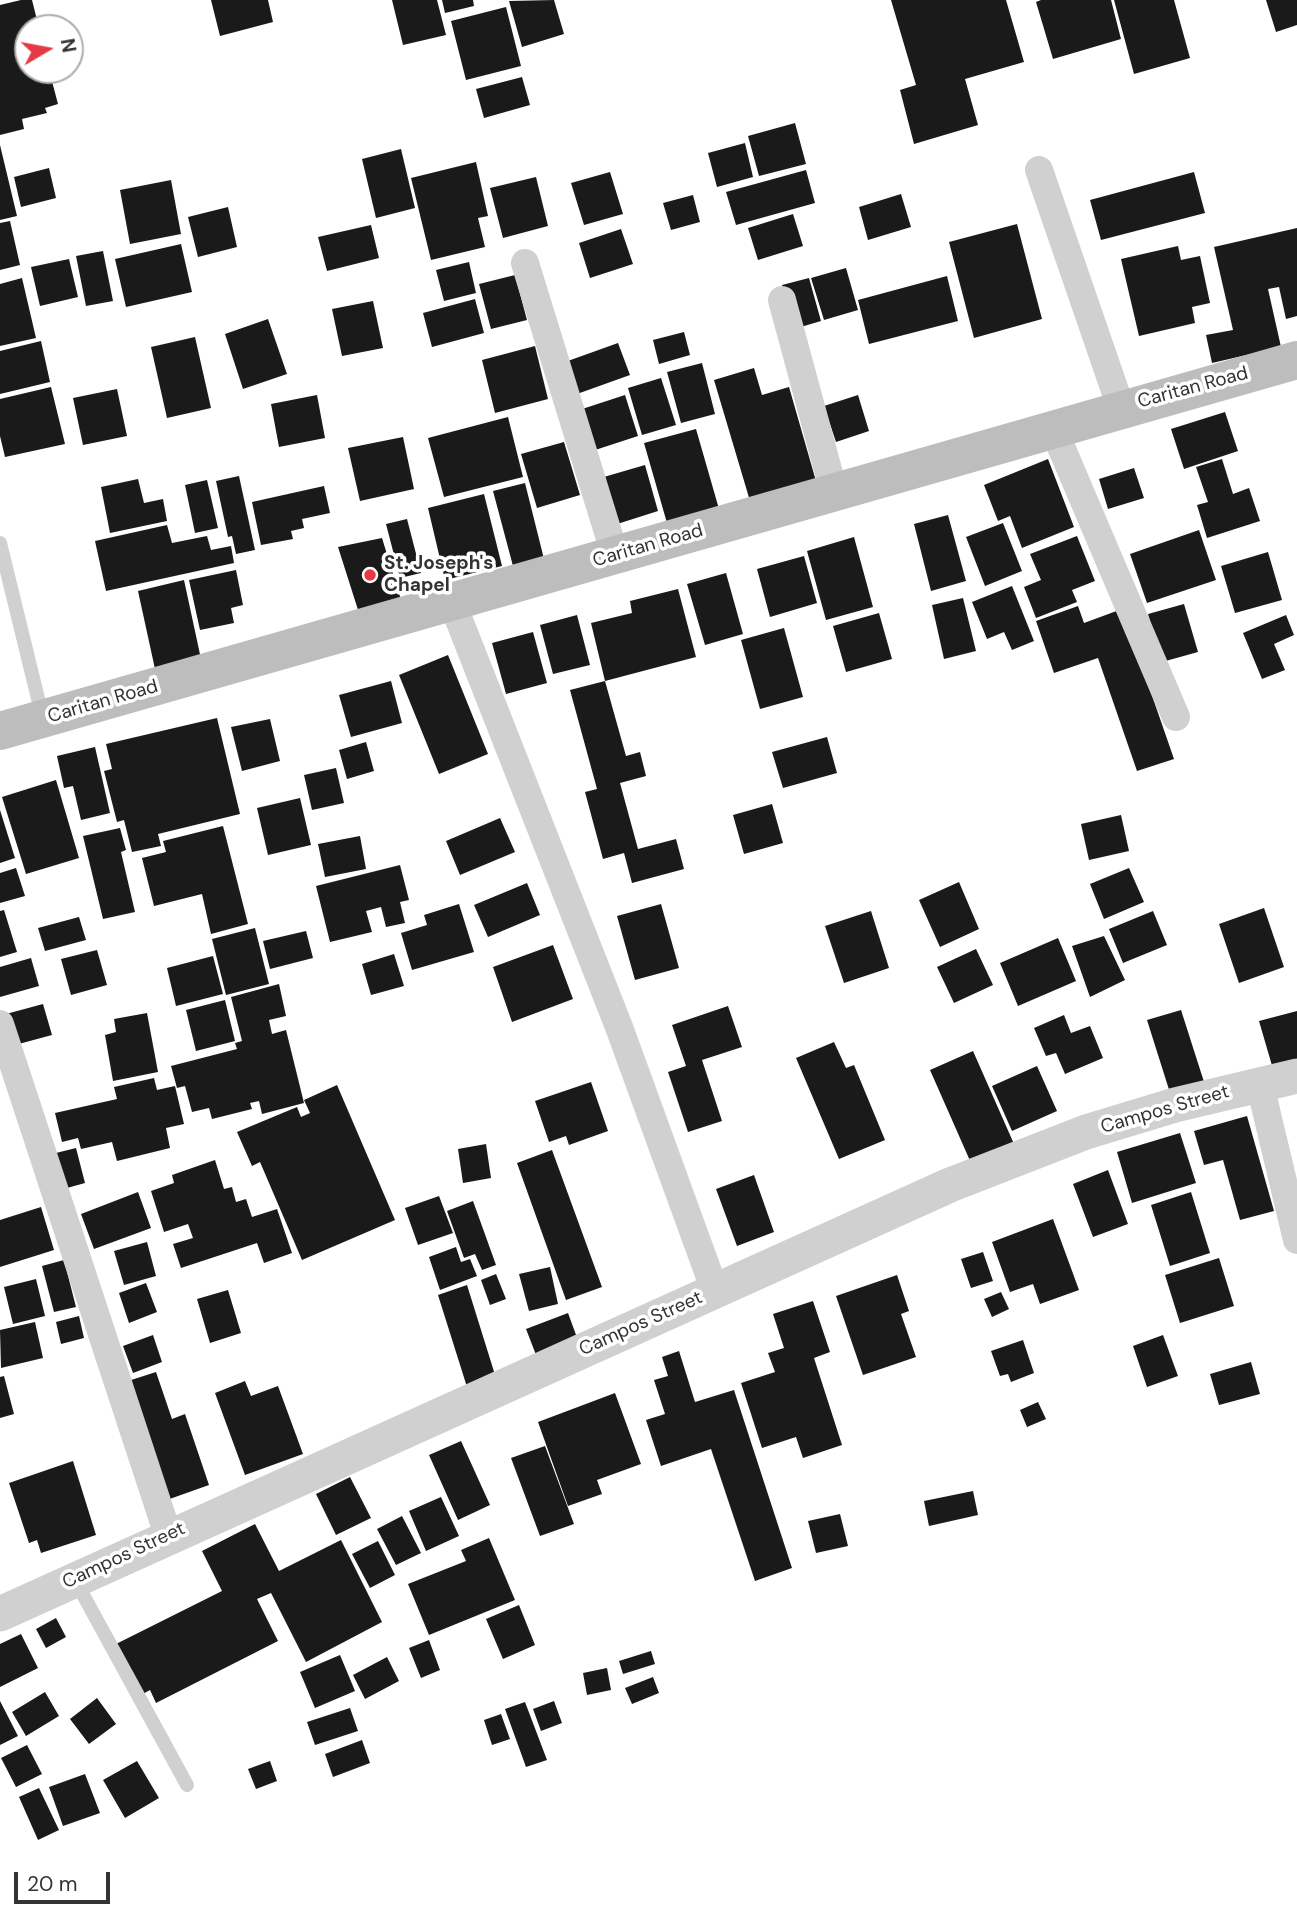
<!DOCTYPE html>
<style>
body{margin:0}
#map{position:relative;width:1297px;height:1917px;overflow:hidden;background:#fff;font-family:"DM Sans",sans-serif}
canvas{display:block}
.north{position:absolute;left:14px;top:14px;width:70px;height:70px;box-sizing:border-box;background:#fff;border:2px solid #adadad;border-radius:50%;rotate:80deg;font-size:19px;font-weight:700;line-height:28px;text-align:center;color:#333}
.north::after{content:'';display:block;margin:auto;width:24px;height:32px;background:#e63946;clip-path:polygon(50% 0,100% 100%,50% 72%,0 100%)}
.scale{position:absolute;left:14px;top:1872px;width:96px;height:32px;box-sizing:border-box;border:4px solid #333;border-top:0;padding-left:9px;font-size:21px;line-height:24px;white-space:nowrap;color:#333;-webkit-text-stroke:5px #fff;paint-order:stroke}
</style>
<div id="map">
<canvas width="1297" height="1917"></canvas>
<div class="north">N</div>
<div class="scale">20 m</div>
</div>
<script>
const ctx = document.querySelector('canvas').getContext('2d');
ctx.lineJoin = 'round';
function paint(path, color) { ctx.fillStyle = color; ctx.fill(path, 'evenodd'); }
const poly = rows => new Path2D(rows.map(r => 'M' + r).join(''));
function strokePath(path, color, width, dash) { ctx.strokeStyle = color; ctx.lineWidth = width; ctx.lineCap = dash ? 'butt' : 'round'; ctx.setLineDash(dash || []); ctx.stroke(path); }
function write(font, color, halo, rows, align = 'center') {
  ctx.font = font + ' "DM Sans",sans-serif'; ctx.lineWidth = 7; ctx.setLineDash([]); ctx.textBaseline = 'middle'; ctx.strokeStyle = halo; ctx.fillStyle = color; for (const [text, x, y, turn = 0] of rows) {
    ctx.save(); ctx.translate(x, y); ctx.rotate((+turn || 0) * Math.PI / 180); ctx.textAlign = isNaN(turn) ? turn : align; if (halo) ctx.strokeText(text, 0, 0); ctx.fillText(text, 0, 0); ctx.restore();
  }
}
const building = poly([
 [21,0,32,0,39,28,28,28,28,70,49,70,58,104,45,108,47,113,22,119,24,129,0,135,0,5],
 [211,0,268,0,273,22,220,36],
 [392,0,437,0,446,35,403,45],
 [442,0,473,0,474,6,445,13],
 [554,0,564,34,522,47,509,1],
 [891,0,1006,0,1024,62,965,79,978,125,914,144,900,90,916,85],
 [1041,0,1111,0,1121,39,1053,59,1036,2],
 [1114,0,1174,0,1190,58,1134,74],
 [1266,0,1297,0,1297,25,1276,32],
 [506,7,521,66,466,80,451,21],
 [522,77,530,105,484,118,476,89],
 [795,123,806,164,759,176,748,136],
 [745,143,753,177,717,187,708,153],
 [0,145,17,216,0,220],
 [401,149,415,208,376,218,362,159],
 [476,162,488,216,478,218,485,247,431,260,411,178],
 [49,168,56,198,21,207,14,177],
 [806,170,815,203,736,225,726,192],
 [610,172,623,214,584,225,571,183],
 [1194,172,1205,213,1101,240,1090,200],
 [536,177,548,226,503,238,490,188],
 [171,180,181,234,130,244,120,190],
 [901,194,911,227,868,240,859,207],
 [693,195,700,222,671,230,663,203],
 [228,207,237,247,198,257,188,217],
 [793,214,803,246,758,260,748,228],
 [10,221,20,265,0,270,0,223],
 [1017,224,1042,319,974,338,949,242],
 [371,225,379,258,327,271,318,237],
 [1297,228,1297,316,1286,319,1279,287,1268,289,1281,347,1212,363,1206,335,1233,330,1214,247],
 [621,229,633,264,590,278,579,243],
 [181,244,192,292,126,307,115,259],
 [1178,246,1181,260,1200,256,1210,303,1192,307,1195,323,1139,336,1121,259],
 [103,251,113,301,86,306,76,256],
 [69,259,78,297,40,306,31,267],
 [469,262,476,293,444,301,436,270],
 [846,268,858,310,824,320,811,278],
 [515,275,527,320,491,329,479,284],
 [947,276,958,321,869,344,858,300],
 [22,278,36,338,0,346,0,284],
 [809,278,821,321,794,329,782,285],
 [475,299,484,333,432,347,423,313],
 [373,301,383,348,342,356,332,309],
 [268,319,287,374,243,389,225,334],
 [684,332,690,355,659,364,653,340],
 [195,337,211,408,167,418,151,347],
 [41,341,50,382,0,394,0,351],
 [618,343,630,375,577,394,565,362],
 [535,346,548,399,495,413,482,360],
 [702,363,715,414,681,423,667,372],
 [754,368,762,395,789,387,816,481,750,501,714,380],
 [661,378,676,425,642,435,628,388],
 [51,387,65,444,5,457,0,436,0,399],
 [117,389,127,436,83,445,73,398],
 [317,395,325,438,279,447,271,404],
 [625,395,638,436,586,453,573,412],
 [858,395,869,431,836,442,824,406],
 [1225,412,1238,451,1184,469,1171,429],
 [508,417,523,477,444,497,428,438],
 [696,429,719,509,667,523,644,443],
 [403,437,414,489,360,501,348,448],
 [564,442,580,495,537,508,521,454],
 [1048,459,1074,527,1022,548,1010,516,998,521,984,485],
 [1222,459,1233,494,1249,488,1260,521,1207,538,1197,505,1208,502,1196,467],
 [645,465,658,511,611,526,597,479],
 [1134,468,1144,498,1108,509,1099,479],
 [239,476,255,550,236,554,232,536,228,537,216,481],
 [138,479,144,503,163,499,167,521,110,533,101,487],
 [207,480,218,528,195,533,185,485],
 [525,483,544,559,513,566,493,491],
 [324,486,330,513,302,519,304,528,291,531,293,539,261,545,252,502],
 [484,494,502,566,445,580,428,508],
 [948,515,966,581,931,591,914,524],
 [407,519,421,573,400,578,386,524],
 [1003,523,1022,571,985,586,966,537],
 [167,525,172,543,207,536,211,550,231,546,234,563,106,591,95,541],
 [1199,530,1216,580,1147,603,1130,554],
 [1077,536,1095,581,1072,590,1077,602,1036,618,1024,587,1041,580,1030,554],
 [854,537,873,607,826,620,807,551],
 [382,538,402,603,359,613,338,547],
 [1268,552,1282,600,1235,613,1221,566],
 [804,556,817,603,770,617,757,569],
 [236,570,243,605,231,608,234,623,200,630,189,580],
 [726,573,743,634,705,645,687,584],
 [184,580,201,659,155,669,138,591],
 [1012,586,1034,641,1012,650,1004,632,987,639,972,602],
 [678,589,696,657,605,681,591,623,632,613,630,601],
 [963,598,976,651,944,659,932,605],
 [1184,604,1198,652,1162,662,1148,614],
 [1078,606,1084,623,1122,609,1174,759,1137,771,1098,658,1054,673,1036,621],
 [879,613,892,659,846,672,833,626],
 [577,615,590,665,553,674,540,625],
 [1286,615,1294,635,1274,644,1285,670,1262,679,1243,633],
 [784,628,803,697,760,709,741,640],
 [533,632,547,683,506,694,492,643],
 [448,655,488,754,439,774,399,675],
 [391,681,402,723,351,737,339,695],
 [605,681,626,756,640,752,646,776,620,783,638,849,676,839,684,869,632,883,624,853,603,859,585,792,597,789,570,690],
 [217,718,240,814,158,834,161,846,132,852,124,820,117,822,104,771,112,769,106,744],
 [270,719,280,761,242,771,231,727],
 [827,737,837,773,783,788,772,752],
 [366,742,374,771,347,779,339,750],
 [95,747,110,813,81,820,73,786,64,788,57,756],
 [336,768,344,803,312,810,304,775],
 [56,780,79,858,26,874,2,797],
 [300,798,311,845,268,855,257,808],
 [772,804,783,843,744,854,733,815],
 [0,810,15,858,0,863],
 [1121,815,1129,851,1089,860,1081,824],
 [500,818,515,852,460,875,446,841],
 [223,826,248,924,211,934,202,894,154,906,142,858,166,852,163,841],
 [120,828,126,850,121,852,135,912,103,919,83,836],
 [360,836,366,869,325,877,318,844],
 [400,865,409,900,400,902,405,923,386,927,381,907,366,911,372,932,330,942,316,886],
 [16,868,25,896,0,903,0,873],
 [1129,868,1144,902,1104,919,1090,884],
 [959,882,979,929,940,947,919,900],
 [527,883,540,915,488,937,474,905],
 [459,904,474,952,412,970,401,933,427,925,424,915],
 [661,904,679,968,635,980,617,916],
 [1264,908,1284,967,1239,983,1219,924],
 [4,910,17,952,0,957,0,911],
 [871,911,889,968,844,983,825,926],
 [1153,911,1167,945,1123,963,1109,929],
 [79,917,86,940,45,951,38,928],
 [255,928,269,984,226,995,212,939],
 [306,931,313,958,270,969,263,941],
 [1104,936,1125,980,1090,997,1072,946],
 [1058,938,1076,981,1018,1006,1000,963],
 [553,945,573,999,512,1022,493,967],
 [976,949,993,985,954,1003,937,967],
 [97,950,107,985,71,995,61,959],
 [394,954,404,986,371,995,362,964],
 [213,956,223,994,176,1006,167,968],
 [31,958,39,986,0,997,0,967],
 [279,984,286,1016,269,1020,272,1034,286,1030,304,1103,262,1114,259,1101,250,1103,252,1109,212,1119,209,1108,192,1112,185,1086,177,1088,171,1066,237,1049,235,1043,242,1041,231,997],
 [225,1000,235,1041,196,1051,186,1010],
 [43,1004,52,1035,15,1045,6,1014],
 [728,1006,742,1047,702,1060,722,1121,688,1132,668,1072,686,1066,672,1025],
 [1181,1010,1205,1085,1171,1096,1147,1020],
 [1297,1011,1297,1062,1273,1069,1259,1021],
 [147,1013,158,1072,113,1081,105,1035,116,1032,114,1019],
 [1064,1015,1071,1033,1090,1026,1103,1058,1065,1074,1056,1053,1046,1056,1034,1028],
 [834,1042,846,1068,854,1065,885,1140,839,1159,796,1058],
 [973,1051,1014,1144,971,1163,930,1070],
 [1037,1066,1057,1111,1012,1131,992,1086],
 [154,1078,157,1090,175,1086,184,1124,166,1128,170,1148,117,1161,112,1142,81,1149,78,1138,62,1142,55,1113,117,1099,114,1087],
 [591,1082,608,1131,569,1145,566,1136,549,1142,535,1101],
 [337,1085,395,1220,302,1260,260,1162,252,1166,237,1132,297,1107,301,1117,310,1113,304,1100],
 [1247,1116,1274,1211,1240,1220,1223,1160,1204,1165,1194,1131],
 [1180,1133,1196,1183,1132,1203,1117,1152],
 [486,1144,491,1178,463,1183,458,1149],
 [76,1148,85,1183,67,1188,52,1154],
 [552,1150,602,1287,566,1300,517,1163],
 [215,1160,224,1189,232,1187,236,1202,246,1199,252,1217,277,1209,292,1253,264,1263,257,1243,181,1268,173,1244,193,1238,188,1224,164,1232,151,1191,174,1183,172,1175],
 [1108,1170,1128,1224,1093,1237,1073,1184],
 [754,1175,774,1232,737,1246,716,1189],
 [138,1192,151,1228,94,1249,81,1214],
 [1191,1192,1210,1253,1170,1266,1151,1205],
 [439,1196,453,1233,418,1245,405,1208],
 [473,1201,496,1265,482,1270,475,1254,464,1258,447,1211],
 [41,1207,54,1250,0,1267,0,1220],
 [1053,1219,1079,1290,1040,1304,1033,1284,1010,1292,992,1242],
 [147,1242,156,1276,124,1285,114,1251],
 [456,1247,461,1262,470,1259,477,1276,440,1290,429,1257],
 [983,1252,993,1281,971,1288,961,1259],
 [1219,1258,1234,1306,1180,1323,1165,1275],
 [64,1260,76,1307,54,1312,42,1266],
 [550,1267,558,1304,529,1311,519,1274],
 [496,1274,506,1299,490,1305,481,1280],
 [897,1275,909,1311,901,1314,916,1357,863,1375,836,1296],
 [36,1279,45,1316,13,1324,4,1287],
 [146,1283,157,1312,129,1323,119,1293],
 [467,1285,496,1378,467,1387,438,1295],
 [228,1290,241,1333,210,1343,197,1299],
 [1001,1292,1009,1309,992,1317,984,1299],
 [813,1301,830,1352,814,1358,842,1445,803,1458,796,1437,762,1448,741,1383,775,1372,768,1353,784,1348,773,1314],
 [568,1313,579,1343,538,1360,526,1329],
 [79,1316,84,1338,61,1344,56,1322],
 [35,1322,43,1358,1,1368,0,1330],
 [153,1335,162,1362,133,1373,123,1346],
 [1163,1335,1178,1376,1147,1387,1133,1346],
 [1023,1340,1034,1373,1011,1382,1008,1374,1000,1376,991,1351],
 [679,1351,695,1402,734,1390,792,1568,755,1581,711,1449,661,1466,646,1420,665,1414,654,1380,668,1376,662,1357],
 [1251,1362,1260,1394,1219,1405,1210,1374],
 [156,1372,172,1419,185,1414,209,1485,164,1501,125,1382],
 [4,1376,14,1414,0,1418,0,1377],
 [245,1381,251,1396,278,1386,303,1454,245,1475,215,1393],
 [615,1393,641,1464,597,1480,602,1494,568,1506,538,1422],
 [1038,1402,1046,1419,1027,1427,1020,1410],
 [461,1441,490,1505,458,1520,429,1455],
 [545,1446,574,1524,540,1536,511,1458],
 [73,1461,96,1535,41,1553,37,1540,29,1543,9,1483],
 [350,1477,371,1518,336,1535,316,1494],
 [973,1491,978,1515,929,1526,924,1501],
 [441,1497,459,1536,426,1551,409,1511],
 [840,1514,848,1546,816,1553,808,1521],
 [402,1516,421,1553,396,1565,377,1529],
 [255,1524,279,1571,341,1540,382,1622,306,1662,271,1593,257,1599,278,1641,156,1703,150,1690,141,1695,116,1644,222,1591,202,1551],
 [489,1538,515,1600,429,1635,408,1584,466,1561,461,1550],
 [378,1541,395,1575,370,1588,352,1554],
 [519,1605,535,1645,503,1659,486,1619],
 [56,1618,66,1637,46,1648,36,1629],
 [21,1634,38,1668,0,1687,0,1644],
 [429,1640,440,1670,421,1678,409,1648],
 [651,1651,655,1664,623,1674,619,1661],
 [340,1655,355,1691,315,1708,300,1672],
 [387,1657,399,1681,365,1699,353,1675],
 [607,1668,611,1690,587,1695,583,1673],
 [653,1677,659,1693,632,1704,625,1688],
 [45,1692,59,1716,26,1736,12,1712],
 [97,1698,116,1724,89,1744,70,1719],
 [0,1701,18,1736,0,1745],
 [554,1701,562,1723,541,1731,533,1709],
 [525,1702,547,1760,526,1767,505,1709],
 [350,1708,358,1731,315,1745,307,1722],
 [501,1714,510,1739,492,1745,484,1720],
 [362,1740,370,1763,333,1777,325,1754],
 [27,1745,42,1774,16,1787,1,1758],
 [137,1761,159,1798,125,1818,103,1780],
 [270,1761,277,1781,256,1789,248,1769],
 [85,1774,100,1813,63,1826,49,1787],
 [39,1788,59,1830,38,1840,19,1797]
]);
const service = poly([
 [0,543,43,719],
 [75,1580,187,1785]
]);
const minor = poly([
 [1039,170,1121,408],
 [525,263,615,555],
 [782,300,834,492],
 [1053,428,1176,717],
 [452,602,619,1027,715,1291],
 [0,1024,168,1535],
 [1260,1085,1297,1240]
]);
const tertiary = poly([
 [0,1614,950,1185,1086,1132,1175,1105,1297,1076]
]);
const secondary = poly([
 [0,731,1297,360]
]);
const markers = [
 [370,575,7,"#e63946"]
];
const streetNames = [
 ["Caritan Road",1193,388,-15],
 ["Caritan Road",648,546,-16],
 ["Caritan Road",103,702,-16],
 ["Campos Street",1165,1110,-16],
 ["Campos Street",641,1324,-24],
 ["Campos Street",124,1556,-25]
];
const poiNames = [
 ["St. Joseph's",384,564],
 ["Chapel",384,586]
];
paint(building, '#1a1a1a');
strokePath(service, '#d0d0d0', 14);
strokePath(minor, '#d0d0d0', 28);
strokePath(tertiary, '#d0d0d0', 35);
strokePath(secondary, '#bdbdbd', 38);
for (const [x, y, r, color] of markers) { const dot = new Path2D(); dot.arc(x, y, r, 0, 2 * Math.PI); ctx.fillStyle = color; ctx.fill(dot); strokePath(dot, '#fff', 2.5); }
write('19px', '#333', '#fff', streetNames);
write('bold 19px', '#333', '#fff', poiNames, 'left');
</script>
